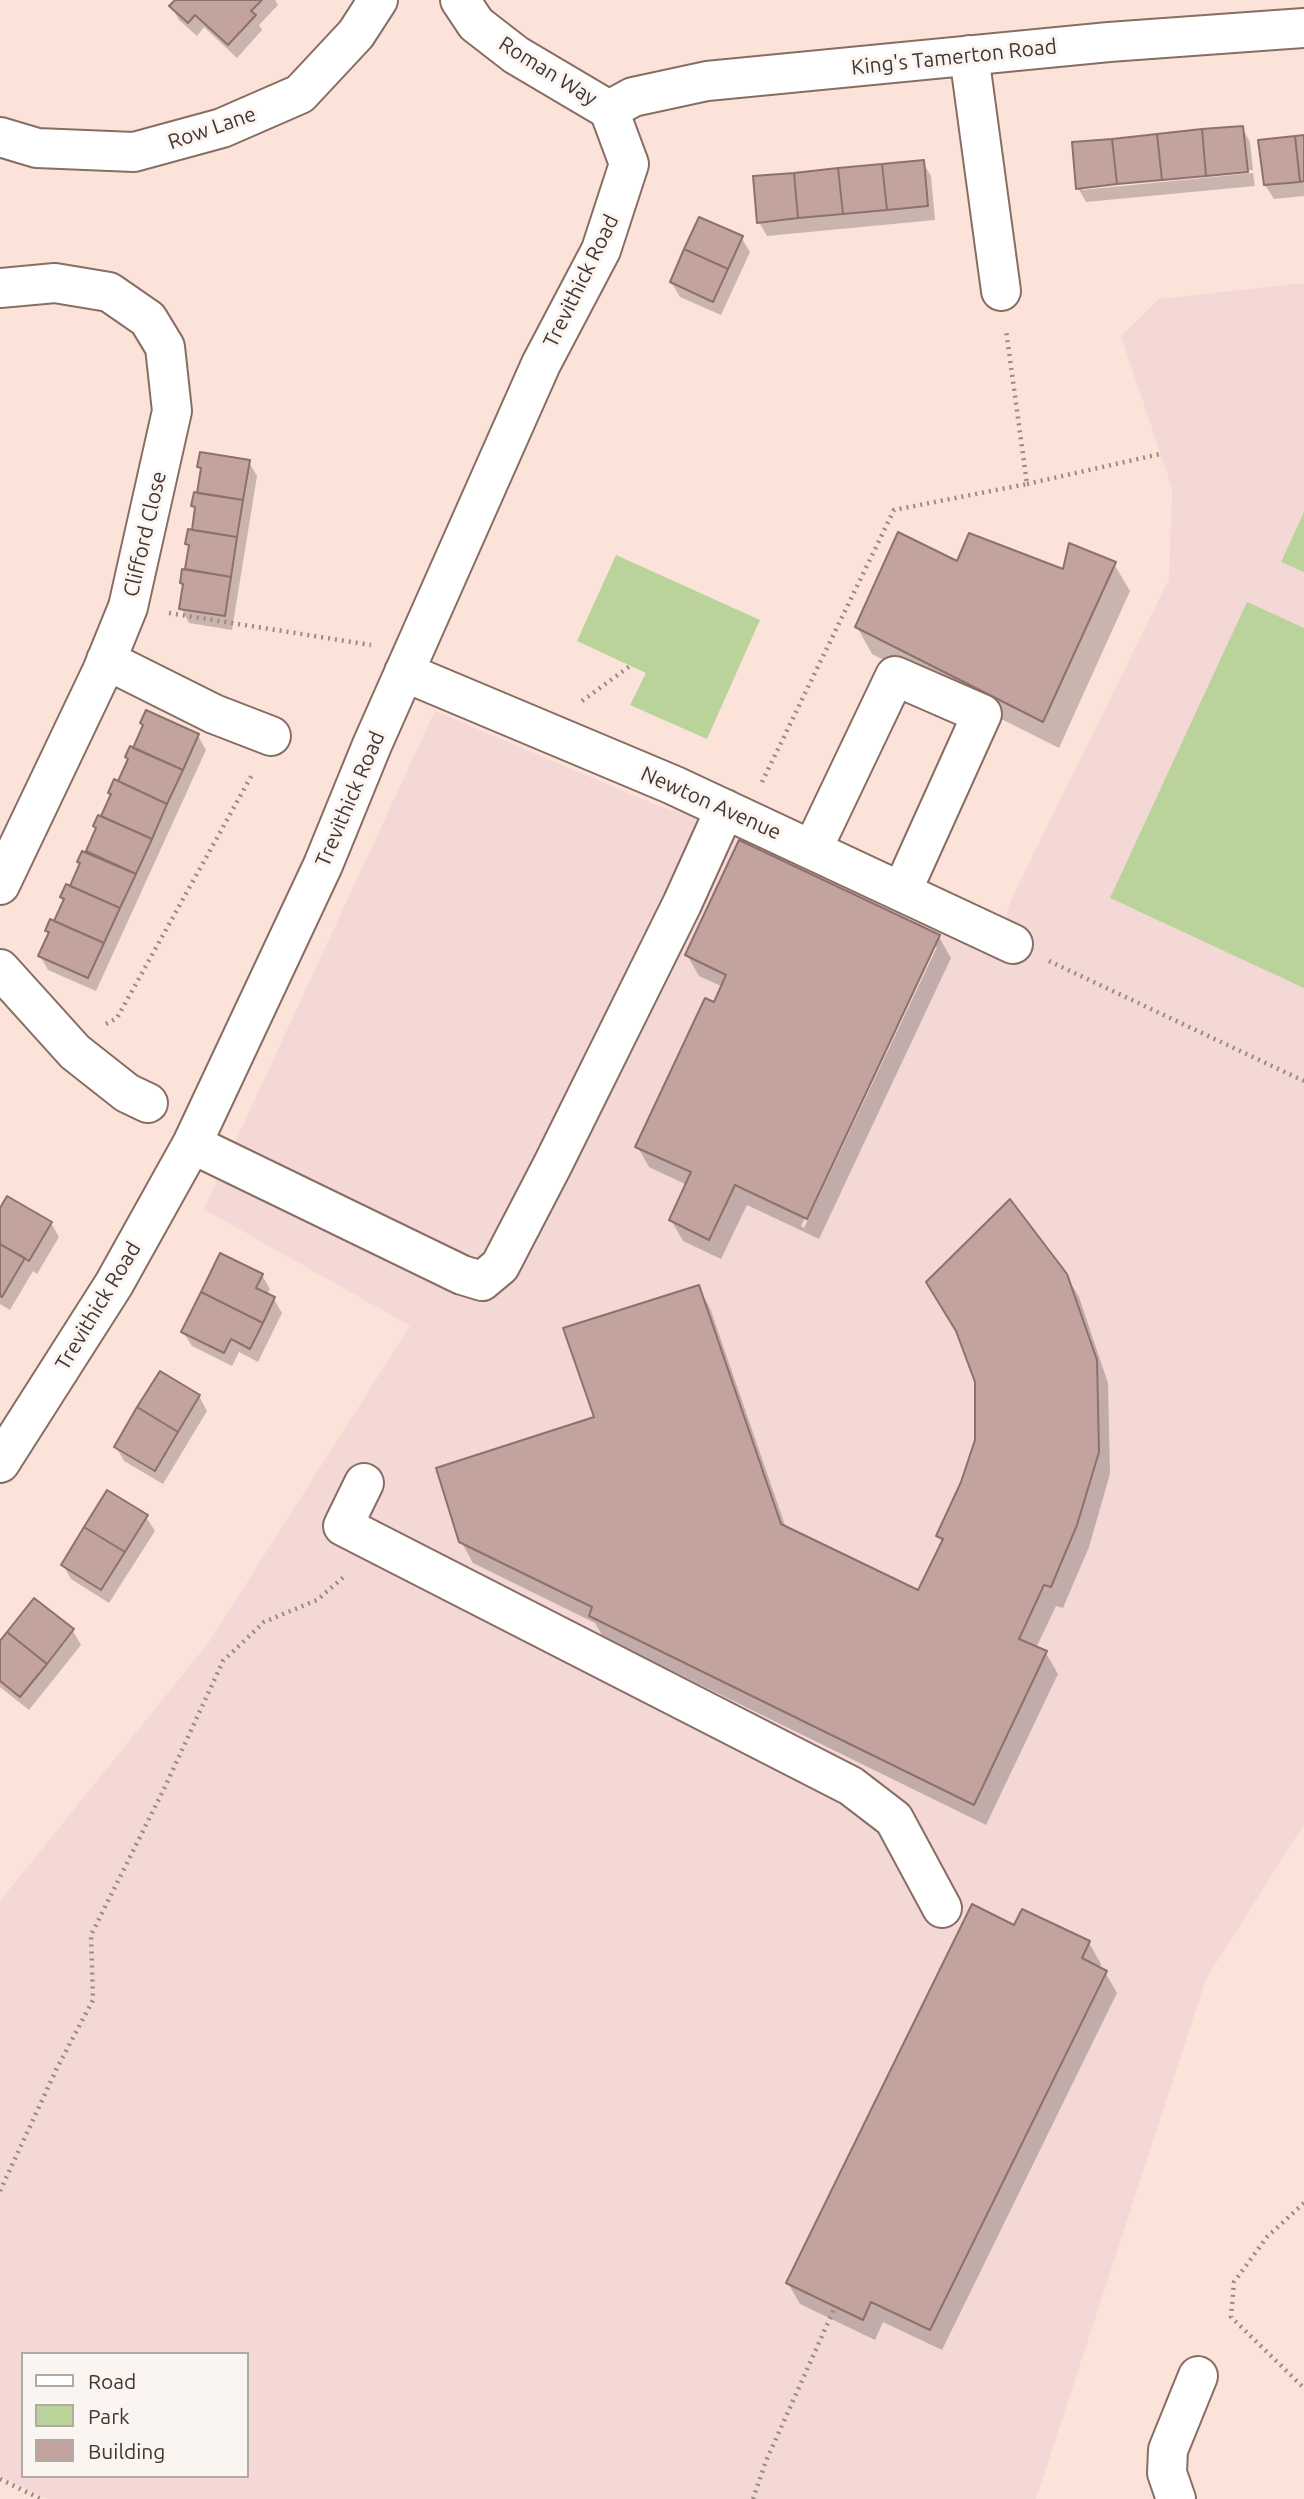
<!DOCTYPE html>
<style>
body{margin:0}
#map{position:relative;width:1304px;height:2499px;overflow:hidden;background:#fce3d9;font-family:Ubuntu,sans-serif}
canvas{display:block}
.legend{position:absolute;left:21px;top:2352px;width:228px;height:126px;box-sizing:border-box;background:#fbf5f2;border:2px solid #b1a9a5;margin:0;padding:9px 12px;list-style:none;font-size:21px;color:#423631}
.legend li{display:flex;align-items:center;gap:14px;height:35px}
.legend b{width:35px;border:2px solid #b1a9a5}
</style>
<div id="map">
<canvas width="1304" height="2499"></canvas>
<ul class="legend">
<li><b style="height:9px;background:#fff"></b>Road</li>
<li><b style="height:19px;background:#b9d39a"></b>Park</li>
<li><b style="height:19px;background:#c3a39d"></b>Building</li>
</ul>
</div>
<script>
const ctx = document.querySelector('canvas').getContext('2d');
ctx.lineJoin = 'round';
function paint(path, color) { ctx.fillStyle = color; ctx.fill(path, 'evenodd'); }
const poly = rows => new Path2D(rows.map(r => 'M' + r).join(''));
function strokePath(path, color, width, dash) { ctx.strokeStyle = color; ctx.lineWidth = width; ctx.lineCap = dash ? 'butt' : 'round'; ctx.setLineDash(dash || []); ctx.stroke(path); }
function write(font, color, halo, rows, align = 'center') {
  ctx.font = font + ' Ubuntu,sans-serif'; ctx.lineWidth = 6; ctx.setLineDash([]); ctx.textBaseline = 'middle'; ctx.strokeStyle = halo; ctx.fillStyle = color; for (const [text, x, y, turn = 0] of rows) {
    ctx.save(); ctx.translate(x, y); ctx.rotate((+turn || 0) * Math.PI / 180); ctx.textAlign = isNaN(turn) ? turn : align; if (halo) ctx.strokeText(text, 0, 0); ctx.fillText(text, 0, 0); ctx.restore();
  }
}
const education = poly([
 [1304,283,1304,1824,1206,1979,1036,2499,47,2499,0,2477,0,1901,209,1642,410,1326,204,1209,435,711,656,805,735,829,994,953,1011,900,1169,579,1172,488,1121,336,1159,299],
 [23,2354,247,2354,247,2476,23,2476]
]);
const green = poly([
 [1304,512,1304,572,1281,562],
 [616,555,760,620,707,739,630,705,646,673,577,641],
 [1247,602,1304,628,1304,988,1110,898]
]);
const shadow = poly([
 [177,0,275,0,278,5,259,25,262,30,237,58,204,27,197,36,179,20,171,6],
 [1242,127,1250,142,1253,170,1082,186,1082,190,1253,173,1255,186,1086,202,1078,188,1074,144],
 [1304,137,1304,196,1274,199,1265,185],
 [923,162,931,176,935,220,767,236,759,222],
 [741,237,750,252,721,315,680,297,671,282],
 [249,462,257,476,232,630,189,623,181,608,184,588,181,583,187,571,190,549,187,543,193,532,196,511,193,506,199,495,202,472,199,467],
 [958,563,1064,571,1114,564,1130,591,1059,748,872,654,857,627],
 [142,723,198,736,206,750,96,991,48,970,40,956,50,934,47,931,55,923,65,901,62,897,71,888,81,866,79,862,87,853,97,830,95,826,102,819,112,797,110,793,119,784,129,761,126,757,134,750,144,727],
 [939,937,951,958,819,1239,747,1205,721,1259,683,1241,671,1220,687,1185,649,1167,637,1146,723,987,699,976,687,955],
 [933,947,937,947,804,1228,801,1226],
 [0,1212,51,1223,59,1237,37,1274,33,1271,10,1310,0,1304],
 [262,1275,270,1289,267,1295,274,1299,282,1313,258,1362,239,1352,232,1366,192,1346,183,1332],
 [1066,1275,1079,1297,1108,1383,1110,1474,1089,1547,1063,1608,1056,1606,1036,1648,1046,1653,1058,1674,986,1825,603,1637,595,1623,473,1563,461,1541,597,1418,698,1287,710,1308,786,1528,919,1592,943,1543,938,1536],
 [199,1396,207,1411,163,1484,124,1461,116,1447],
 [146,1517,155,1531,109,1603,71,1579,63,1565],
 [73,1631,81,1645,29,1710,0,1687,0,1644],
 [1015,1927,1089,1943,1101,1964,1099,1969,1105,1972,1117,1993,942,2350,883,2322,875,2340,800,2304,788,2283]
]);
const building = poly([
 [175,0,262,0,251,11,256,15,228,45,195,15,188,23,169,6,175,0],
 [1243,126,1248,172,1206,176,1202,129,1243,126],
 [1202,129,1206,176,1162,180,1157,134,1202,129],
 [1157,134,1162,180,1117,184,1112,139,1157,134],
 [1304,135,1304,181,1300,182,1295,136,1304,135],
 [1295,136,1300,182,1264,185,1258,140,1295,136],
 [1112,139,1117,184,1076,189,1072,142,1112,139],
 [924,160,928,206,887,210,882,164,924,160],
 [882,164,887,210,843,214,838,168,882,164],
 [838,168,843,214,798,218,794,173,838,168],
 [794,173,798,218,757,223,753,176,794,173],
 [699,217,743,236,728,269,684,249,699,217],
 [684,249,728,269,713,302,670,282,684,249],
 [200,452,250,460,243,500,197,493,201,468,197,467,200,452],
 [194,492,243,500,237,537,192,530,195,507,191,506,194,492],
 [188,529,237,537,231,577,185,569,189,545,185,544,188,529],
 [898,532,957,561,969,533,1063,569,1069,543,1116,562,1043,722,855,627,898,532],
 [182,569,231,577,225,616,179,609,183,584,180,583,182,569],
 [146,710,199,734,183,770,133,748,143,725,140,723,146,710],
 [130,746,183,770,167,804,118,781,128,759,125,757,130,746],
 [114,779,167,804,152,839,101,816,111,794,108,793,114,779],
 [98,815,152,839,136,874,86,851,96,828,93,826,98,815],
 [739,840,940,935,807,1219,735,1185,709,1240,669,1220,691,1172,635,1147,705,998,714,1002,726,975,685,955,739,840],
 [82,851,136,874,120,908,70,886,80,863,77,862,82,851],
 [66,884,120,908,104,943,54,921,64,899,60,897,66,884],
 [50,919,104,943,88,978,38,956,49,932,45,931,50,919],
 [7,1196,52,1222,29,1261,0,1244,0,1208,7,1196],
 [1010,1199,1067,1274,1097,1360,1099,1452,1077,1525,1051,1587,1044,1585,1019,1639,1047,1651,974,1805,589,1616,592,1607,459,1542,436,1468,594,1417,563,1328,699,1285,781,1524,918,1590,943,1539,936,1536,961,1482,975,1440,975,1382,956,1331,926,1282,1010,1199],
 [0,1244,25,1258,2,1297,0,1296,0,1244],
 [220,1253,263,1274,256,1288,275,1297,263,1323,201,1292,220,1253],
 [201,1292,263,1323,250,1349,231,1339,224,1353,181,1332,201,1292],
 [160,1371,200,1395,178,1432,137,1407,160,1371],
 [137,1407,178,1432,155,1471,114,1447,137,1407],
 [107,1490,148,1515,125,1552,84,1527,107,1490],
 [84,1527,125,1552,101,1590,61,1565,84,1527],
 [34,1598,74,1629,47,1664,7,1632,34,1598],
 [7,1632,47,1664,20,1697,0,1681,0,1641,7,1632],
 [972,1904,1014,1925,1022,1909,1090,1941,1082,1958,1107,1971,930,2330,871,2302,863,2320,786,2283,972,1904]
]);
const path = poly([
 [1027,484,1160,454],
 [169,613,371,645],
 [582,701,630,666],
 [762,782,894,510,1027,484,1006,330],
 [1049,961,1304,1081],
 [106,1024,117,1018,253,773],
 [0,2191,57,2068,93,2000,91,1935,164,1789,223,1661,264,1622,317,1600,346,1575],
 [1304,2203,1267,2237,1234,2282,1231,2317,1304,2388],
 [0,2479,41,2499],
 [753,2499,766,2461,835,2307]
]);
const minor = poly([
 [460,0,476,24,516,55,609,110],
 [969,55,1001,291],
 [609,110,633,97,707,81,1109,42,1304,28],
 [0,137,37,148,134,152,222,128,300,94,356,34,378,0],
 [0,288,55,283,109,292,148,319,165,347,172,411,128,607,102,671,0,885],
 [106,660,214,714,271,736],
 [404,672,673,785,1013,944],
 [813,848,895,676,982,714,902,891],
 [0,969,75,1052,127,1093,148,1103],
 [192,1144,462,1275,482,1281,500,1266,553,1164,682,904,725,809],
 [0,1463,114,1284,192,1144,323,865,372,745,541,364,601,250,629,164,609,110],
 [364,1483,343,1526,851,1786,894,1819,942,1908],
 [1176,2499,1167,2473,1168,2450,1198,2376]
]);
const streetNames = [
 ["King's Tamerton Road",954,57,-6],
 ["Roman Way",548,71,32],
 ["Row Lane",212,128,-19],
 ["Trevithick Road",581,281,-64],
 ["Clifford Close",145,534,-77],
 ["Trevithick Road",350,799,-67],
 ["Newton Avenue",711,803,24],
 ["Trevithick Road",98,1306,-59]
];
paint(education, '#f3d8d5');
paint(green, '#b9d39a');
paint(shadow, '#0003');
paint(building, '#c3a39d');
strokePath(building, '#8e716b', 2);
strokePath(minor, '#886e62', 42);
strokePath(path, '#9c8a82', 4.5, [2, 5]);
strokePath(minor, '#fff', 38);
write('21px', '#423631', '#fbf5f2', streetNames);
</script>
